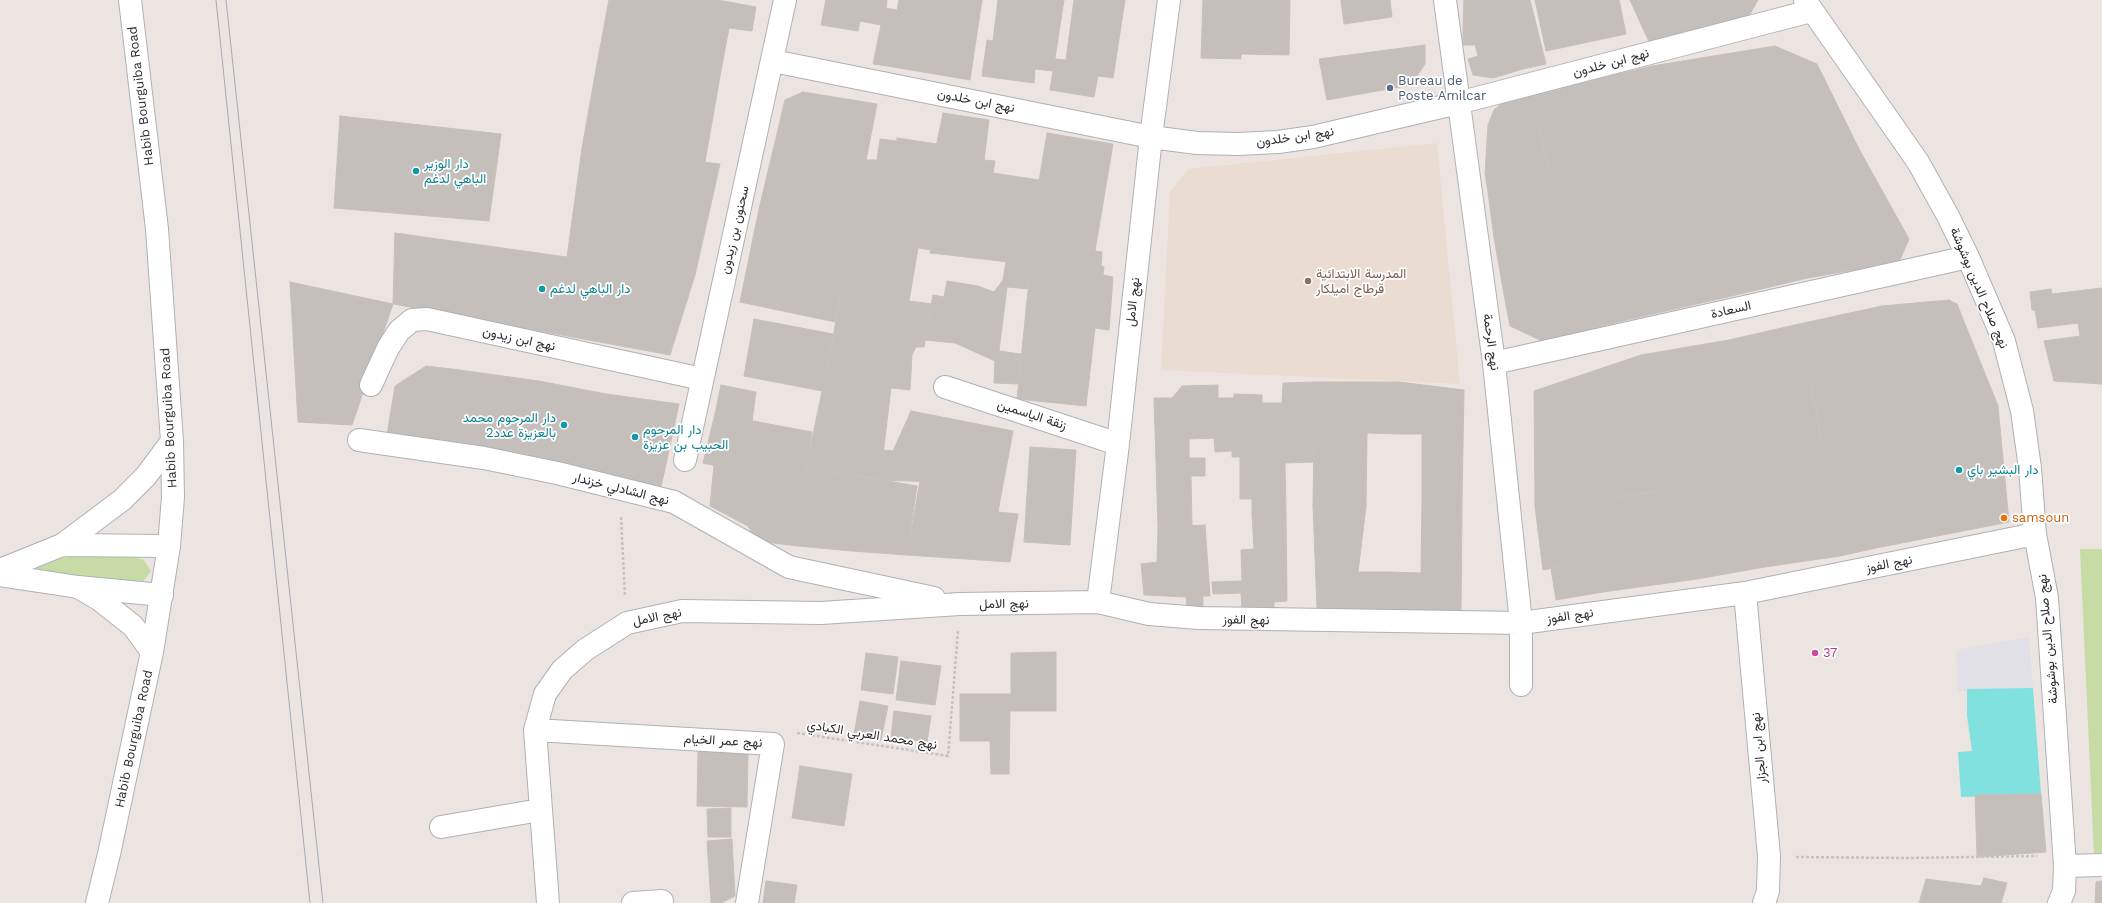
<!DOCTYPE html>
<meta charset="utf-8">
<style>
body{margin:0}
canvas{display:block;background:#ece4e1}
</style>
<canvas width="2102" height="903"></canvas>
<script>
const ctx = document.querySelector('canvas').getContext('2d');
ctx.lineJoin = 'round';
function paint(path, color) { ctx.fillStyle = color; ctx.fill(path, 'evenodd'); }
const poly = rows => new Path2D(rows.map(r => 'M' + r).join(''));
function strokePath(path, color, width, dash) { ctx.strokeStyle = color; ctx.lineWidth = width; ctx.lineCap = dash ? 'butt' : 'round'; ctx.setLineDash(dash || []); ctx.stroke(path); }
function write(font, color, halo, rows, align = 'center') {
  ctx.font = font + ' "Work Sans",Vazirmatn,sans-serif'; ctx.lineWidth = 3.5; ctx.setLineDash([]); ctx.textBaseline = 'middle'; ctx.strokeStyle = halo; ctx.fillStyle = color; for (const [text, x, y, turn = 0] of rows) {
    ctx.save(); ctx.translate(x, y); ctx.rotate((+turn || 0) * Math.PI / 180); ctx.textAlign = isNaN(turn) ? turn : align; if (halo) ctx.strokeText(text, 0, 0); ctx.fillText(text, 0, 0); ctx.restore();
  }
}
const industrial = poly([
 [2029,637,2033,688,1958,691,1956,650]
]);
const education = poly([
 [1437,143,1460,384,1161,370,1170,192,1188,169]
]);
const green = poly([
 [2080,549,2102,549,2102,854,2094,855],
 [103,552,143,559,151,571,142,583,20,570,56,559]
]);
const water = poly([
 [2033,688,2041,794,1961,797,1958,752,1972,751,1967,716,1967,689]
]);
const building = poly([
 [609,0,718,0,756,7,752,31,729,28,719,82,597,64,609,0],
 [826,0,887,0,886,8,897,10,887,66,873,64,881,25,860,21,858,31,821,25,826,0],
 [899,0,982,0,970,80,887,66,899,0],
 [998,0,1064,0,1053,71,1035,69,1034,83,982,76,987,40,993,41,998,0],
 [1074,0,1125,0,1113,78,1098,76,1094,97,1050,90,1055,59,1066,60,1074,0],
 [1203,0,1290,0,1289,55,1241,54,1241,59,1201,58,1203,0],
 [1341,0,1390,0,1392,17,1344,24,1341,0],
 [1464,0,1530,0,1546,64,1523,69,1511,28,1463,29,1464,0],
 [1535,0,1619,0,1626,34,1546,51,1535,0],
 [1630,0,1662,0,1682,37,1650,44,1630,0],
 [1662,0,1697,0,1716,28,1682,37,1662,0],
 [1697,0,1758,0,1750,14,1737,22,1716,28,1697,0],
 [1511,28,1523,69,1493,78,1473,75,1468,59,1478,56,1475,45,1463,45,1463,29,1511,28],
 [1425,45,1425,64,1411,85,1327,100,1319,59,1425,45],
 [1775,46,1817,64,1859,149,1784,167,1753,171,1756,185,1683,199,1652,66,1775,46],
 [597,64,719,82,705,162,582,148,597,64],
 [1652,66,1683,199,1593,219,1563,87,1652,66],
 [1563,87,1584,180,1553,187,1532,94,1563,87],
 [803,92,877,104,853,227,759,209,785,100,803,92],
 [1532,94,1546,160,1485,174,1488,125,1494,110,1501,104,1532,94],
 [943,113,989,120,984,160,995,161,993,173,1039,180,1025,264,949,255,957,208,925,202,943,113],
 [340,116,501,134,489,221,334,208,340,116],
 [1047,133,1113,144,1095,251,1029,241,1047,133],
 [897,138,937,144,925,202,957,208,949,255,930,253,931,250,851,237,866,160,877,160,880,139,897,141,897,138],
 [582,148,720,164,695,275,567,257,582,148],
 [1859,149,1909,239,1899,262,1808,278,1784,167,1859,149],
 [1546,160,1551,178,1488,192,1485,174,1546,160],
 [1784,167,1808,278,1719,299,1697,196,1756,185,1753,171,1784,167],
 [1551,178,1562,225,1494,238,1488,192,1551,178],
 [1584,180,1593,219,1562,225,1553,187,1584,180],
 [1697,196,1719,299,1627,320,1604,217,1697,196],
 [759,209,853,227,835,322,740,302,759,209],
 [1604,217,1615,267,1503,289,1494,238,1604,217],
 [395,233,695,275,670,355,393,304,395,233],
 [851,237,918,248,909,301,932,304,924,347,916,347,912,355,832,343,851,237],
 [1029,241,1102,252,1101,266,1104,267,1103,275,1113,277,1112,291,1029,281,1031,264,1025,264,1029,241],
 [1006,262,1031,264,1029,289,1007,287,999,351,1021,354,1018,384,994,383,995,361,955,343,925,340,933,295,944,297,947,281,978,286,994,292,1003,280,1006,262],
 [1615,267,1627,320,1542,341,1510,326,1503,289,1615,267],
 [1029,281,1112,291,1109,330,1095,328,1086,406,1017,399,1029,281],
 [290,282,393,304,352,425,298,422,290,282],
 [2102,288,2102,333,2080,336,2078,323,2038,328,2035,310,2032,310,2030,292,2051,289,2052,294,2102,288],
 [1949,300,1957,304,1998,406,1904,418,1882,306,1949,300],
 [1882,306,1904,418,1853,428,1820,429,1799,324,1882,306],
 [754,319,833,334,822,391,744,376,754,319],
 [1799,324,1824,455,1746,472,1729,340,1799,324],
 [2102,333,2102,384,2054,381,2044,341,2102,333],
 [1729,340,1746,472,1660,490,1641,355,1729,340],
 [832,343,912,355,910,390,891,388,880,480,806,468,832,343],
 [1641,355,1660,490,1590,502,1590,497,1535,506,1534,391,1641,355],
 [426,366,452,369,436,443,387,435,395,386,426,366],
 [452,369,539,381,520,456,436,443,452,369],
 [539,381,606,394,593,471,520,456,539,381],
 [1315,382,1399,382,1398,434,1367,433,1366,506,1313,505,1315,382],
 [1315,382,1314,462,1285,463,1286,513,1252,514,1252,499,1240,499,1240,457,1232,457,1234,394,1262,395,1262,403,1282,403,1283,383,1315,382],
 [1399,382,1464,390,1462,500,1422,500,1422,434,1398,434,1399,382],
 [721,385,756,392,752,421,715,414,721,385],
 [1218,385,1218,398,1234,398,1232,451,1215,452,1214,438,1189,439,1189,458,1205,458,1205,476,1191,476,1192,526,1158,527,1154,398,1172,398,1182,386,1218,385],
 [606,394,679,404,661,487,593,471,606,394],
 [1998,406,2009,522,1927,538,1904,418,1998,406],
 [911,411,962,421,936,482,880,480,883,450,893,451,911,411],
 [715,414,812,432,804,485,703,463,715,414],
 [1904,418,1927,538,1876,548,1853,428,1904,418],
 [962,421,1013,431,998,512,1018,514,1010,562,907,555,920,481,936,482,962,421],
 [1853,428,1876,548,1840,556,1820,429,1853,428],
 [1030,447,1076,450,1070,545,1024,542,1030,447],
 [1824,455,1840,556,1765,567,1746,472,1824,455],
 [714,465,804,485,798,546,757,541,748,526,710,506,714,465],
 [806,468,860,476,852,551,798,546,806,468],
 [1746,472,1765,567,1697,579,1682,485,1746,472],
 [860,476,917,486,907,555,852,551,860,476],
 [1682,485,1697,579,1603,592,1592,523,1647,513,1643,494,1682,485],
 [1643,494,1647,513,1592,523,1590,502,1643,494],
 [1590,497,1592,523,1598,559,1543,570,1535,506,1590,497],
 [1422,500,1462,500,1461,611,1389,610,1389,572,1421,573,1422,500],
 [1313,505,1366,506,1358,572,1389,572,1389,610,1317,609,1313,505],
 [1286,513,1287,601,1274,602,1274,611,1242,612,1241,593,1213,594,1212,582,1242,581,1241,550,1254,549,1252,514,1286,513],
 [1205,525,1210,596,1203,596,1203,608,1187,608,1186,597,1144,595,1141,564,1157,562,1158,527,1205,525],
 [1598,559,1603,592,1556,600,1551,569,1598,559],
 [1056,652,1056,711,1010,711,1009,774,991,774,990,741,960,741,960,694,1011,694,1011,653,1056,652],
 [866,653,898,657,893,694,861,690,866,653],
 [901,661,941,666,935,705,896,700,901,661],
 [860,701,888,706,881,740,854,734,860,701],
 [894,711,931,716,927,742,891,737,894,711],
 [698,751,748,752,747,807,697,806,698,751],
 [800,766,852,774,844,826,792,818,800,766],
 [2041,794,2046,852,1977,857,1975,795,2041,794],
 [731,808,731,837,708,837,707,809,731,808],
 [732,839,735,896,721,903,711,903,707,841,732,839],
 [1984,878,2007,883,2001,903,1919,903,1926,879,1981,886,1984,878],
 [766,881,797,885,794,903,763,903,766,881],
 [2102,881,2102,903,2095,903,2096,882,2102,881]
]);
const path = poly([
 [621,517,625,596],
 [797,733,948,756,958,631],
 [1796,857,1907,858,2037,856]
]);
const street = poly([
 [1445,0,1494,363,1521,623,1521,685],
 [1805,0,1918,162,1948,216,1968,257,2004,341,2022,411,2030,468,2035,534,2047,598,2065,866,2064,891,2059,903],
 [773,61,1151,137,1197,143,1238,144,1278,142,1313,137,1458,103,1811,11],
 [1494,363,1968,257],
 [371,385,388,348,399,331,412,320,427,319,702,379],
 [945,387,1118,444],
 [359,440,484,458,557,473,674,502,789,567,934,598],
 [685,460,785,0],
 [0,570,62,545,169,546],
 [0,575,78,587,162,595],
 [1745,593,1769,856,1768,891,1764,903],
 [1098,602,1149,614,1199,618,1521,623,1745,593,2035,534],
 [535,730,773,744,747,903],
 [441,827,540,810],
 [2065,866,2102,865],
 [548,903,535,730,545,694,562,670,585,650,627,623,682,611,821,613,960,604,1098,602,1118,444,1151,137,1169,0],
 [633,903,662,901]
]);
const secondary = poly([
 [62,545,122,500,146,476,172,441],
 [78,587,100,600,133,626,152,652],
 [97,903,109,854,152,652,169,546,173,497,172,441,157,229,130,0]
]);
const tram = poly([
 [216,0,310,903],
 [226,0,323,903]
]);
const markers = [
 [1390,88,4,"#5c6f8a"],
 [416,171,4,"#0f9aa8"],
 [1308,281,4,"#8d6e63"],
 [542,289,4,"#0f9aa8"],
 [564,425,4,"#0f9aa8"],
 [635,437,4,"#0f9aa8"],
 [1959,470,4,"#0f9aa8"],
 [2004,518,4,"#e8710a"],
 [1815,653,4,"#d1479c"]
];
const streetNames = [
 ["نهج ابن خلدون",1611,63,-15],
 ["Habib Bourguiba Road",141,96,-97],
 ["نهج ابن خلدون",976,101,11],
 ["نهج ابن خلدون",1295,137,-8],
 ["سحنون بن زيدون",735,230,-77],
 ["نهج صلاح الدين بوشوشة",1979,288,67],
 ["نهج الامل",1133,302,-84],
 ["السعادة",1731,310,-13],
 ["نهج ابن زيدون",519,339,12],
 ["نهج الرحمة",1491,342,82],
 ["زنقة الياسمين",1032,415,18],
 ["Habib Bourguiba Road",169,418,-93],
 ["نهج الشادلي خزندار",621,489,14],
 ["نهج الفوز",1889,564,-11],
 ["نهج الامل",1004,604,-1],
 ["نهج الفوز",1570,616,-8],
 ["نهج الامل",657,617,-11],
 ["نهج الفوز",1246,620,1],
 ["نهج صلاح الدين بوشوشة",2048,639,-95],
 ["نهج محمد العربي الكبادي",872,735,9],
 ["Habib Bourguiba Road",134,739,-78],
 ["نهج عمر الخيام",723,741,3],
 ["نهج ابن الجزار",1759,748,-95]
];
const serviceNames = [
 ["Bureau de",1398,81],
 ["Poste Amilcar",1398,96]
];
const cultureNames = [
 ["دار الوزير",424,164],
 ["الباهي لدغم",424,179],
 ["دار الباهي لدغم",550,289],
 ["دار المرحوم محمد",556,418,"right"],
 ["بالعزيزة عدد2",556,433,"right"],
 ["دار المرحوم",643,430],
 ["الحبيب بن عزيزة",643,445],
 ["دار البشير باي",1967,470]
];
const educationNames = [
 ["المدرسة الابتدائية",1316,274],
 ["قرطاج اميلكار",1316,289]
];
const foodNames = [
 ["samsoun",2012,518]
];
const hotelNames = [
 ["37",1823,653]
];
paint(industrial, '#e0e0e6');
paint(education, '#ebdcd2');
paint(green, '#c7dca4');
paint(water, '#81e1df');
paint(building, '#c5bfbc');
strokePath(building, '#c8bfba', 1);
strokePath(street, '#adb2b7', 24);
strokePath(secondary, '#adb2b7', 24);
strokePath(path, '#c4c4c4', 2.5, [3, 2]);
strokePath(street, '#fff', 22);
strokePath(secondary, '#fff', 22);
strokePath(tram, '#a4abb4', 1);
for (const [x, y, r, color] of markers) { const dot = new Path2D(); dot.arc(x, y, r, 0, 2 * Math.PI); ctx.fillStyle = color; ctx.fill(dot); strokePath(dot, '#fff', 1.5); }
write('13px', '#2c2c2c', '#fff', streetNames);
write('13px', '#4e5e75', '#fff', serviceNames, 'left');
write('13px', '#0d838f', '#fff', cultureNames, 'left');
write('13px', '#785e54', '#fff', educationNames, 'left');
write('13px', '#c56008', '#fff', foodNames, 'left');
write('13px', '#b23c85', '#fff', hotelNames, 'left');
</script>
